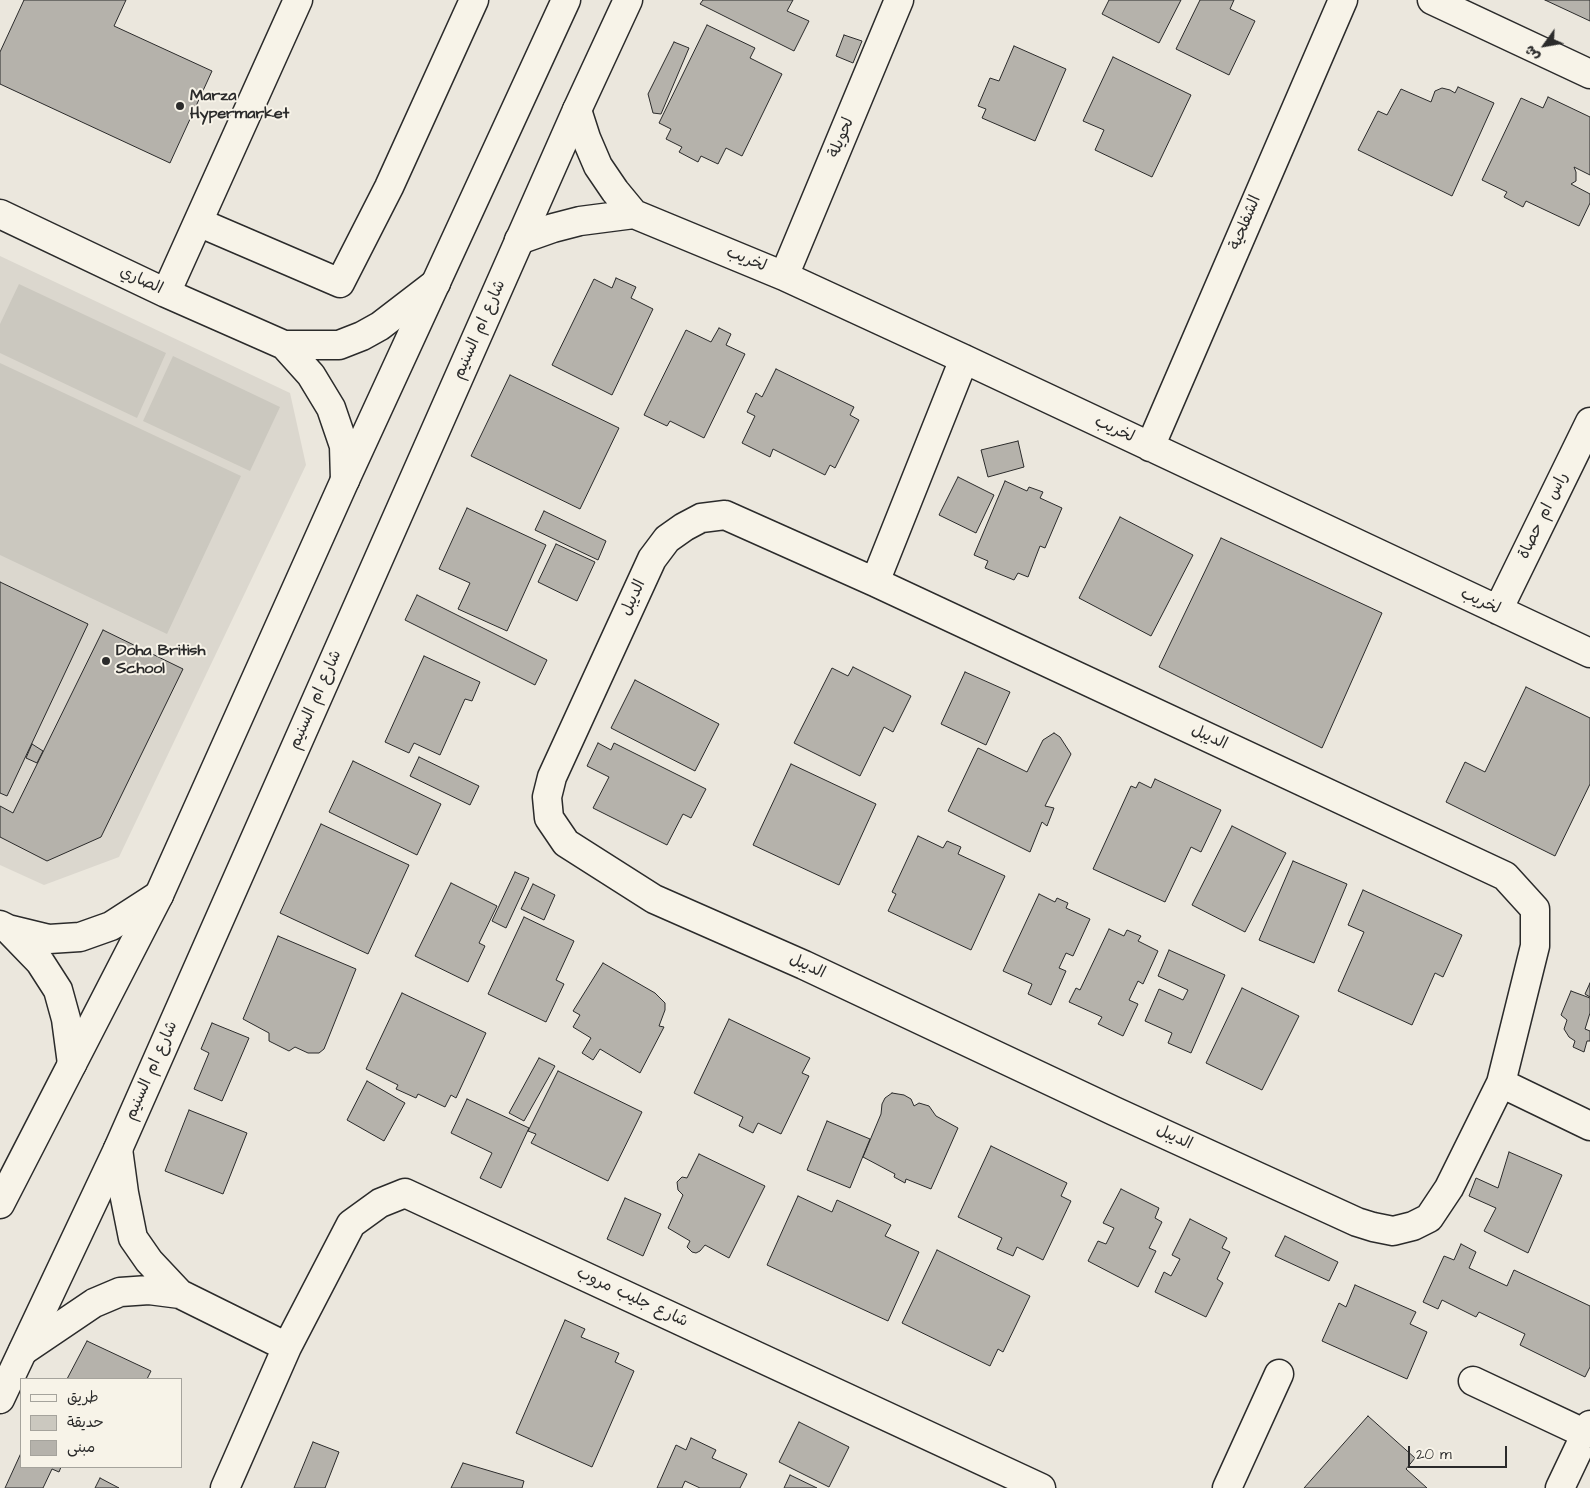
<!DOCTYPE html>
<meta charset="utf-8">
<style>
body{margin:0}
#map{position:relative;width:1590px;height:1488px;overflow:hidden;background:#ebe7dd;font-family:"Architects Daughter","Playpen Sans Arabic",sans-serif}
canvas{display:block}
.legend{position:absolute;left:20px;top:1378px;width:162px;height:90px;box-sizing:border-box;background:#f7f3e8;border:1px solid #a5a39c;margin:0;padding:6px 9px;list-style:none;font-size:15px;color:#2b2b2b}
.legend li{display:flex;align-items:center;gap:10px;height:25px}
.legend b{width:25px;border:1px solid #a5a39c}
.north{position:absolute;left:1520px;top:20px;width:50px;height:50px;-webkit-text-stroke:4px #f7f3e8;paint-order:stroke;rotate:238deg;font-size:14px;font-weight:700;line-height:20px;text-align:center;color:#2b2b2b}
.north::after{content:'';display:block;margin:auto;width:18px;height:22px;background:#2b2b2b;clip-path:polygon(50% 0,100% 100%,50% 72%,0 100%)}
.scale{position:absolute;left:1408px;top:1446px;width:99px;height:22px;box-sizing:border-box;border:2px solid #2b2b2b;border-top:0;padding-left:6px;font-size:15px;line-height:18px;white-space:nowrap;color:#2b2b2b;-webkit-text-stroke:4px #f7f3e8;paint-order:stroke}
</style>
<div id="map">
<canvas width="1590" height="1488"></canvas>
<ul class="legend">
<li><b style="height:6px;background:#f7f3e8"></b>طريق</li>
<li><b style="height:14px;background:#cbc8bf"></b>حديقة</li>
<li><b style="height:14px;background:#b5b2ab"></b>مبنى</li>
</ul>
<div class="north">ش</div>
<div class="scale">20 m</div>
</div>
<script>
const ctx = document.querySelector('canvas').getContext('2d');
ctx.lineJoin = 'round';
function paint(path, color) { ctx.fillStyle = color; ctx.fill(path, 'evenodd'); }
const poly = rows => new Path2D(rows.map(r => 'M' + r).join(''));
function strokePath(path, color, width, dash) { ctx.strokeStyle = color; ctx.lineWidth = width; ctx.lineCap = dash ? 'butt' : 'round'; ctx.setLineDash(dash || []); ctx.stroke(path); }
function write(font, color, halo, rows, align = 'center') {
  ctx.font = font + ' "Architects Daughter","Playpen Sans Arabic",sans-serif'; ctx.lineWidth = 4; ctx.setLineDash([]); ctx.textBaseline = 'middle'; ctx.strokeStyle = halo; ctx.fillStyle = color; for (const [text, x, y, turn = 0] of rows) {
    ctx.save(); ctx.translate(x, y); ctx.rotate((+turn || 0) * Math.PI / 180); ctx.textAlign = isNaN(turn) ? turn : align; if (halo) ctx.strokeText(text, 0, 0); ctx.fillText(text, 0, 0); ctx.restore();
  }
}
const built = poly([
 [0,256,290,393,306,465,119,857,44,885,0,865]
]);
const green = poly([
 [19,284,166,353,137,418,0,353,0,324],
 [173,356,280,407,250,471,143,421],
 [0,363,241,476,167,634,0,555]
]);
const building = poly([
 [24,0,126,0,114,26,212,71,170,163,0,84,0,52,24,0],
 [703,0,793,0,787,11,809,21,794,51,700,4,703,0],
 [1109,0,1181,0,1159,43,1102,14,1109,0],
 [1200,0,1234,0,1230,9,1255,21,1229,75,1176,49,1200,0],
 [1545,0,1590,0,1590,21,1545,0],
 [707,25,755,48,750,58,782,74,742,156,726,148,718,164,701,156,698,162,679,152,682,147,666,139,671,129,659,123,707,25],
 [844,35,862,41,853,63,836,56,844,35],
 [674,42,689,48,661,114,653,113,648,94,674,42],
 [1014,46,1066,69,1035,141,982,118,986,109,978,106,990,78,999,81,1014,46],
 [1113,57,1191,95,1152,177,1095,150,1104,130,1083,121,1113,57],
 [1458,87,1494,103,1452,196,1358,150,1378,111,1387,115,1401,89,1431,102,1435,91,1442,88,1450,90,1455,93,1458,87],
 [1548,97,1590,117,1590,175,1574,167,1576,172,1576,181,1571,184,1590,194,1590,203,1579,226,1526,201,1523,207,1504,197,1507,192,1482,180,1521,98,1543,108,1548,97],
 [616,278,636,287,631,298,653,309,612,395,552,365,594,279,612,288,616,278],
 [719,328,731,334,726,345,745,354,704,438,670,421,667,426,644,415,686,330,711,342,719,328],
 [776,369,854,407,850,415,859,420,835,468,830,465,825,475,773,449,770,457,742,443,755,416,747,412,756,393,762,397,776,369],
 [510,375,619,428,580,509,471,456,510,375],
 [1018,441,1024,467,988,477,981,450,1018,441],
 [958,477,994,495,976,533,939,515,958,477],
 [1005,481,1027,491,1029,487,1043,492,1040,498,1062,508,1045,548,1040,546,1028,577,1018,573,1014,580,985,568,988,561,974,555,1005,481],
 [467,508,546,545,507,631,458,609,470,583,439,569,467,508],
 [544,511,606,541,598,560,535,530,544,511],
 [1120,517,1193,555,1151,636,1079,598,1120,517],
 [1221,538,1382,613,1322,748,1159,667,1221,538],
 [556,544,595,562,577,601,538,582,556,544],
 [0,582,88,624,7,796,0,793,0,582],
 [417,595,547,660,535,685,405,620,417,595],
 [103,630,183,669,101,837,47,861,0,837,0,806,13,813,103,630],
 [424,656,480,682,472,701,465,699,440,755,414,743,409,753,385,742,424,656],
 [853,667,911,696,893,732,884,727,860,776,794,743,832,668,848,676,853,667],
 [965,672,1010,692,986,745,941,724,965,672],
 [635,680,719,724,695,771,611,728,635,680],
 [1526,687,1590,718,1590,784,1555,856,1446,802,1465,762,1485,772,1526,687],
 [1054,733,1060,737,1071,754,1045,806,1054,808,1047,826,1042,822,1030,852,948,811,978,748,1027,772,1043,740,1054,733],
 [598,743,611,750,614,743,706,789,691,818,683,814,667,845,593,808,609,777,587,766,598,743],
 [32,744,43,751,37,763,26,758,32,744],
 [419,757,479,786,470,805,410,776,419,757],
 [353,761,441,804,417,855,329,812,353,761],
 [791,764,876,804,839,885,753,845,791,764],
 [1155,779,1221,810,1201,852,1191,847,1165,902,1093,869,1131,786,1136,788,1139,782,1151,788,1155,779],
 [321,824,409,865,368,954,280,913,321,824],
 [1232,826,1286,853,1245,932,1192,905,1232,826],
 [918,836,943,848,947,841,961,847,958,854,1005,876,971,950,888,911,896,894,892,892,918,836],
 [1293,861,1347,884,1314,963,1259,940,1293,861],
 [515,872,529,878,506,928,492,921,515,872],
 [451,883,497,906,479,943,485,946,468,982,415,956,451,883],
 [533,884,555,895,544,920,521,909,533,884],
 [1363,890,1462,935,1443,977,1435,973,1412,1025,1338,991,1364,932,1348,925,1363,890],
 [1039,894,1055,902,1057,898,1068,903,1066,908,1090,919,1073,956,1066,953,1059,968,1066,971,1051,1005,1028,994,1032,984,1003,971,1039,894],
 [524,917,574,941,556,980,564,984,546,1022,488,994,524,917],
 [1109,929,1124,936,1127,930,1141,936,1138,941,1158,951,1143,984,1138,981,1129,1000,1138,1004,1123,1036,1098,1024,1102,1017,1069,1002,1076,988,1080,990,1109,929],
 [278,936,356,969,324,1049,319,1053,308,1053,295,1047,289,1051,269,1041,269,1033,243,1019,278,936],
 [1169,950,1225,975,1191,1053,1168,1043,1172,1033,1145,1021,1159,989,1183,1000,1188,990,1158,976,1169,950],
 [603,963,655,993,665,1003,665,1010,659,1026,664,1027,640,1073,600,1049,593,1060,582,1053,591,1038,573,1027,580,1015,573,1011,603,963],
 [1590,983,1590,997,1585,994,1590,983],
 [1242,988,1299,1016,1262,1090,1206,1063,1242,988],
 [1571,991,1590,998,1590,1013,1585,1029,1590,1031,1590,1041,1587,1041,1584,1052,1573,1047,1575,1041,1569,1037,1564,1029,1567,1020,1561,1015,1571,991],
 [402,993,486,1033,456,1098,451,1095,445,1107,418,1094,416,1098,396,1089,398,1085,366,1069,402,993],
 [729,1019,810,1058,802,1073,809,1076,781,1134,758,1123,753,1133,739,1126,743,1117,694,1093,729,1019],
 [212,1023,249,1038,222,1101,194,1089,209,1053,201,1049,212,1023],
 [539,1058,555,1066,524,1121,509,1113,539,1058],
 [558,1071,642,1112,608,1181,531,1143,536,1134,528,1131,558,1071],
 [367,1081,405,1103,384,1141,347,1120,367,1081],
 [892,1093,904,1095,911,1099,914,1106,919,1103,929,1106,936,1116,958,1128,931,1189,906,1179,905,1183,894,1177,895,1174,863,1157,881,1114,882,1104,885,1098,892,1093],
 [467,1099,529,1128,501,1188,480,1178,492,1153,451,1133,467,1099],
 [189,1110,247,1133,223,1194,165,1171,189,1110],
 [827,1121,870,1139,850,1188,807,1170,827,1121],
 [991,1146,1067,1183,1061,1196,1071,1201,1043,1260,1017,1247,1013,1256,997,1249,1002,1238,958,1217,991,1146],
 [1509,1152,1562,1175,1528,1253,1484,1231,1496,1208,1469,1196,1476,1178,1498,1188,1509,1152],
 [699,1154,765,1186,729,1258,705,1245,700,1251,696,1253,692,1252,687,1247,690,1241,668,1228,683,1195,678,1190,677,1182,682,1177,687,1178,699,1154],
 [1121,1189,1159,1208,1155,1218,1162,1222,1149,1248,1156,1251,1138,1287,1088,1261,1098,1241,1106,1244,1114,1228,1103,1223,1121,1189],
 [798,1196,832,1212,837,1200,891,1225,885,1236,919,1252,888,1321,767,1265,798,1196],
 [625,1198,661,1214,643,1256,607,1239,625,1198],
 [1190,1219,1227,1238,1222,1248,1230,1252,1217,1279,1223,1283,1206,1317,1155,1292,1164,1272,1171,1276,1180,1259,1172,1255,1190,1219],
 [1285,1236,1338,1262,1329,1281,1275,1256,1285,1236],
 [1461,1244,1476,1252,1469,1268,1507,1286,1514,1270,1590,1306,1590,1367,1585,1377,1520,1345,1525,1334,1479,1312,1476,1317,1442,1300,1438,1309,1423,1302,1444,1256,1454,1260,1461,1244],
 [937,1250,1030,1296,1003,1352,998,1349,990,1366,902,1323,937,1250],
 [1355,1285,1416,1312,1410,1324,1427,1332,1407,1379,1322,1341,1339,1303,1346,1307,1355,1285],
 [565,1320,585,1329,581,1337,619,1353,615,1362,634,1371,592,1467,516,1433,565,1320],
 [87,1341,151,1371,147,1379,67,1379,87,1341],
 [1368,1416,1415,1458,1406,1469,1427,1488,1304,1488,1368,1416],
 [799,1422,849,1447,829,1487,779,1462,799,1422],
 [691,1438,716,1450,712,1458,747,1474,740,1488,700,1488,685,1481,682,1488,657,1488,676,1445,686,1450,691,1438],
 [313,1442,339,1452,325,1488,294,1488,313,1442],
 [21,1453,21,1467,61,1467,59,1472,52,1469,43,1488,5,1488,21,1453],
 [463,1463,524,1481,522,1488,451,1488,463,1463],
 [790,1475,817,1488,784,1488,790,1475],
 [100,1478,119,1488,95,1488,100,1478]
]);
const minor = poly([
 [1432,0,1590,74],
 [577,110,586,138,598,166,615,191,634,214,784,276,964,359,1590,653],
 [0,214,166,293,284,345,339,345,362,336,380,326,436,283],
 [198,222,340,283,389,187,474,0],
 [519,240,553,228,580,221,634,214],
 [784,276,899,0],
 [166,293,298,0],
 [284,345,311,375,331,408,344,446,345,480],
 [1150,447,1343,0],
 [725,515,875,582,1505,876,1535,909,1535,946,1501,1083,1449,1188,1429,1218,1413,1226,1393,1231,1373,1227,1357,1222,1114,1111,804,965,654,899,566,843,549,818,547,797,552,777,652,559,667,539,684,527,701,518,725,515],
 [875,582,964,359],
 [1498,610,1590,422],
 [0,925,8,929,49,939,80,937,111,926,159,895],
 [8,929,40,962,58,990,66,1019,72,1064],
 [1501,1083,1590,1126],
 [118,1149,124,1193,133,1238,149,1261,180,1294],
 [23,1351,94,1303,120,1292,149,1290,180,1294,287,1347],
 [1473,1381,1586,1434],
 [225,1488,287,1347,351,1224,380,1203,405,1193,1041,1488],
 [1227,1488,1279,1374],
 [1560,1488,1590,1425]
]);
const major = poly([
 [0,1204,159,895,345,480,566,0],
 [0,1399,118,1149,577,110,628,0]
]);
const markers = [
 [180,106,5,"#2b2b2b"],
 [106,661,5,"#2b2b2b"]
];
const poiNames = [
 ["Marza",190,97],
 ["Hypermarket",190,115],
 ["Doha British",116,652],
 ["School",116,670]
];
const streetNames = [
 ["لحويلة",842,138,-67],
 ["الشفلحية",1246,223,-67],
 ["لخريب",746,260,22],
 ["الصاري",141,281,25],
 ["شارع ام السنيم",480,330,-66],
 ["لخريب",1114,430,25],
 ["راس ام حصاة",1544,516,-64],
 ["الديبل",634,598,-65],
 ["لخريب",1480,602,25],
 ["شارع ام السنيم",316,700,-66],
 ["الديبل",1209,738,25],
 ["الديبل",807,967,25],
 ["شارع ام السنيم",152,1071,-66],
 ["الديبل",1174,1138,25],
 ["شارع جليب مروب",632,1298,25]
];
paint(built, '#dbd7ce');
paint(green, '#cbc8bf');
paint(building, '#b5b2ab');
strokePath(building, '#2b2b2b', 1);
strokePath(minor, '#2b2b2b', 31);
strokePath(major, '#2b2b2b', 31);
strokePath(minor, '#f7f3e8', 28);
strokePath(major, '#f7f3e8', 28);
for (const [x, y, r, color] of markers) { const dot = new Path2D(); dot.arc(x, y, r, 0, 2 * Math.PI); ctx.fillStyle = color; ctx.fill(dot); strokePath(dot, '#f7f3e8', 2); }
write('bold 16px', '#2b2b2b', '#f7f3e8', poiNames, 'left');
write('16px', '#2b2b2b', '#f7f3e8', streetNames);
</script>
